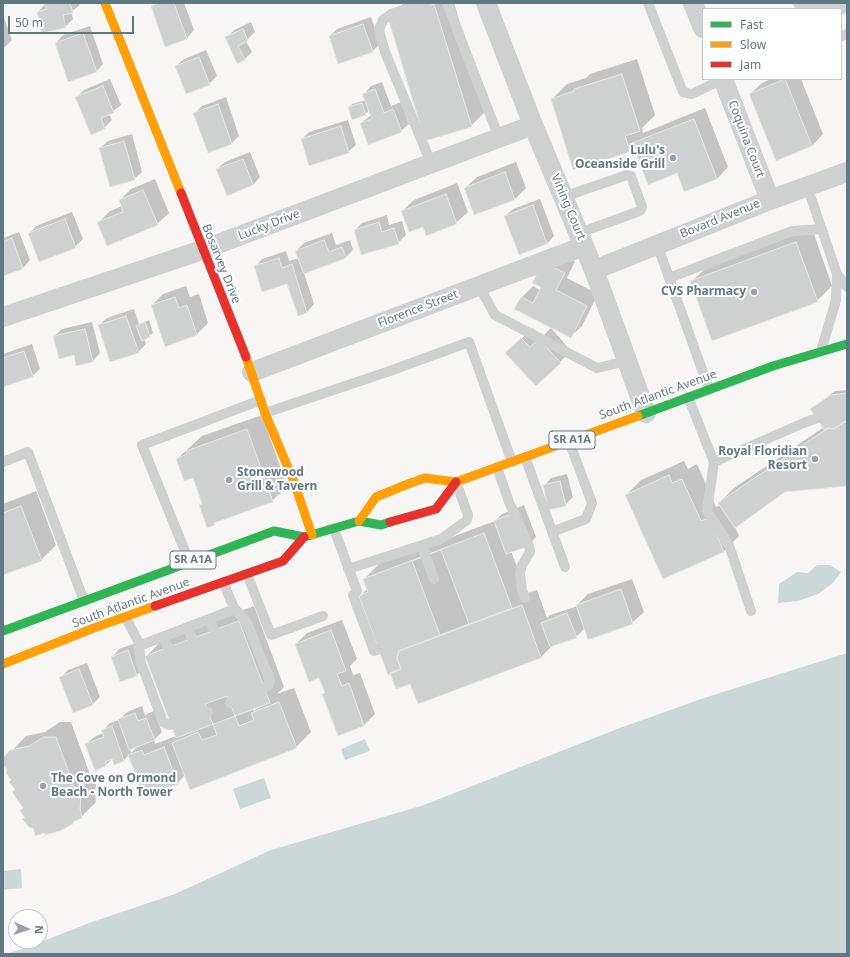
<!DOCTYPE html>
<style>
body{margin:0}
#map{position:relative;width:850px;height:957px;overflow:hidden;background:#f7f6f5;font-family:"Noto Sans",sans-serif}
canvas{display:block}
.frame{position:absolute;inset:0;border:4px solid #607882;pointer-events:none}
.legend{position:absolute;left:702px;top:8px;width:140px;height:72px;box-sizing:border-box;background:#fff;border:1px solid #bfc9cd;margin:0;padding:5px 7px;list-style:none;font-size:12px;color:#607882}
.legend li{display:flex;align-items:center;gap:8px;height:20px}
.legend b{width:20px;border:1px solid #bfc9cd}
.north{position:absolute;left:8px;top:909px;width:40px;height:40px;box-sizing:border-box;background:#fff;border:1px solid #bfc9cd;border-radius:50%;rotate:93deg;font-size:11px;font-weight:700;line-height:16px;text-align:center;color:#607882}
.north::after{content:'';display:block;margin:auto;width:14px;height:18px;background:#95a4aa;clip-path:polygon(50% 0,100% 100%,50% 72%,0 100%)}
.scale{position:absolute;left:8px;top:16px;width:126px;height:18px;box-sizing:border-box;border:2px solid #607882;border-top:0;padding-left:5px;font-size:12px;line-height:14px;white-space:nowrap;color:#607882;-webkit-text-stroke:3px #fff;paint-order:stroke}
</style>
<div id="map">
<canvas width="850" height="957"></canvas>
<div class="frame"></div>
<ul class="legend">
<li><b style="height:5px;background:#30b455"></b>Fast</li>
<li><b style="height:5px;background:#ff9f0a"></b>Slow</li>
<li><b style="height:5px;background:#e5322d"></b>Jam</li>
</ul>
<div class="north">N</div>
<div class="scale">50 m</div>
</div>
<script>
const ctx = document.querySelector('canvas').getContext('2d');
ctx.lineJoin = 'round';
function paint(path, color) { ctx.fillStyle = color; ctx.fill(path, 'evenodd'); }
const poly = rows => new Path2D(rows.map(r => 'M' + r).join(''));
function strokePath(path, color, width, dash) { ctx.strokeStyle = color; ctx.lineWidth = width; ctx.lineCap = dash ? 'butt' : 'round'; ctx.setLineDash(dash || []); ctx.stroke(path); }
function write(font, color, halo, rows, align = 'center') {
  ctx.font = font + ' "Noto Sans",sans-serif'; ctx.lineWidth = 4; ctx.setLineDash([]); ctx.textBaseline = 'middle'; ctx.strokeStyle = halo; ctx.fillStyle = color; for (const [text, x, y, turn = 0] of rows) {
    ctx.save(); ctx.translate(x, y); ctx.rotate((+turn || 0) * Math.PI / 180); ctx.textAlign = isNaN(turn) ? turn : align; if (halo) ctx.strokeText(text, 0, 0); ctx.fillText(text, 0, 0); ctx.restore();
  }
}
const water = poly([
 [817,565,830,565,841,572,833,583,818,594,798,601,778,603,779,584,797,572,808,573],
 [847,653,847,954,5,954,23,949,92,922,175,894,271,850,424,805,617,729,704,698],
 [365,739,370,751,345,760,341,749],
 [264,778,271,798,240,809,233,789],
 [21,869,22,888,3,890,3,871]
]);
const shadow = poly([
 [46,3,79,3,80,5,71,12,73,19,65,27,38,12],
 [156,3,184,3,194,30,187,38,166,45,152,6],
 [404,3,454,3,486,111,471,126,389,18],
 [3,15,12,40,3,49],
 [371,17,380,44,373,51,339,63,330,36,337,29],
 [251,22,255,32,246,41,252,52,244,60,226,38,234,30],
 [90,26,103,64,96,72,56,43,63,35],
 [206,50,217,76,209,84,176,66,184,59],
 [637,59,655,115,642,128,643,133,705,108,728,167,717,179,685,191,677,172,634,147,629,151,552,99,567,84,586,78,590,74],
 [110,79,121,105,109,114,112,120,104,128,77,97,84,90],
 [771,79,801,79,823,134,812,146,750,94,762,83],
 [382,82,391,106,401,102,409,124,401,131,361,123,371,115,370,110,365,114,349,107,352,104,366,100,364,94,371,86],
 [226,97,239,136,232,143,195,113,202,106],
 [348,120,356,145,348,152,302,139,309,132],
 [132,134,142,172,134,179,100,148,108,141],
 [250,152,260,177,253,185,217,169,225,162],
 [516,162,526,188,515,199,465,188,477,177],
 [155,179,169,213,157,224,98,223,110,211,122,206,120,200,131,189],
 [457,183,468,212,456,223,423,225,402,211,414,200],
 [540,199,554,236,547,244,505,216,513,209],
 [72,212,83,239,75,247,29,234,36,226],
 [387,215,389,225,402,221,406,235,398,243,355,230,362,223],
 [812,228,832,286,817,301,691,282,707,267],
 [19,232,30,260,23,268,3,275,3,238],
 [332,233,336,245,350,240,353,250,346,257,304,273,314,304,307,312,298,315,288,283,255,267,262,259,286,251,289,261,299,258,296,251,304,243],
 [555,251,575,261,567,278,598,294,582,326,570,337,521,298,533,286,540,290],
 [186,286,190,297,199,294,208,323,197,334,165,345,152,305,163,294],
 [134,309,139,324,149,320,153,333,144,339,146,344,138,352,99,325,107,318],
 [92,322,100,353,93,361,75,354,54,336,62,329],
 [533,328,542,337,551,328,571,351,560,362,518,342],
 [32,344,40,369,32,376,3,386,3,354],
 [847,390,847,485,785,491,735,527,739,536,724,551,663,578,626,495,641,480,684,461,688,469,697,464,716,507,720,505,719,503,734,488,824,427,811,409,835,391],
 [262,415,287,486,272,501,218,521,214,524,203,503,193,477,177,459,202,436],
 [567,474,573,497,565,505,544,486,551,478],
 [36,491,56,545,41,560,3,574,3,504],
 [524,505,536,537,528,545,511,551,527,593,537,590,547,618,550,615,575,607,588,594,632,579,644,612,632,623,585,628,576,637,553,645,541,657,418,703,411,683,360,596,368,588,364,579,379,564,495,521,502,514],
 [254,606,284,687,277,694,294,688,311,732,296,747,185,775,178,783,129,755,124,760,115,763,113,758,106,765,95,769,86,744,94,737,103,733,102,731,110,723,119,720,127,712,142,706,145,715,154,711,162,732,154,740,155,744,176,736,146,657,161,641],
 [260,706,254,711,253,708],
 [139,745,131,753,130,749],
 [342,620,357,659,350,666,353,675,360,673,375,714,364,725,339,735,324,694,325,692,320,677,296,644,307,633],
 [136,643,144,668,137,675,120,681,112,657,119,649],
 [87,663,100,697,93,704,74,712,60,678,68,670],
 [60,722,71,722,93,783,96,784,95,794,96,802,81,817,72,823,34,827,23,819,26,817,24,808,8,770,3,764,3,760,26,736,45,732]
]);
const building = poly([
 [45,3,70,3,73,13,63,15,66,28,42,33,37,12,47,9,45,3],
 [160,3,174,3,187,39,165,47,151,6,160,3],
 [792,3,847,3,847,12,841,15,841,9,795,9,792,3],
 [434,4,472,127,425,141,388,18,434,4],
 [363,24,373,52,338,64,329,36,363,24],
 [243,29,248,41,238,46,245,60,237,64,225,37,243,29],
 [83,33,97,72,68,82,55,43,83,33],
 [199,57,210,85,186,94,175,66,199,57],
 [622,74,640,131,625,136,630,152,573,170,551,99,574,91,574,89,622,74],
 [785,79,812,146,776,161,749,94,785,79],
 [103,86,114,113,101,118,105,129,91,135,75,97,103,86],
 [375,89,384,113,393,109,402,132,368,145,360,123,372,119,362,94,375,89],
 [362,103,366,115,352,120,348,107,362,103],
 [218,104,232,144,208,153,193,113,218,104],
 [694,119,717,179,684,192,677,173,648,185,632,143,694,119],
 [341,126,349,153,309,166,301,139,341,126],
 [124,141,135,180,110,187,99,148,124,141],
 [243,159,253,185,227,196,216,169,243,159],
 [505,172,515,200,474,215,464,188,505,172],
 [143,190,158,225,107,246,97,222,123,212,119,200,143,190],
 [446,194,457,224,426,236,423,227,409,232,401,211,446,194],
 [533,205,547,244,519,255,504,216,533,205],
 [65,219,76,248,39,262,28,233,65,219],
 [379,222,382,232,394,228,399,244,361,255,354,230,379,222],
 [12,238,23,269,3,276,3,242,12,238],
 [324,240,329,252,342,247,346,258,304,274,295,251,324,240],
 [796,242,818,302,712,341,690,281,796,242],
 [279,258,282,268,292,264,307,313,298,316,287,284,262,292,254,266,279,258],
 [543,262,565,273,556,290,587,306,571,338,514,309,521,297,533,303,541,287,532,283,543,262],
 [175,297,179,308,187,305,197,335,165,347,151,305,175,297],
 [126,316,139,353,110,362,98,325,126,316],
 [145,322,150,337,142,341,136,326,145,322],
 [85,329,93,362,76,366,74,355,59,359,53,336,85,329],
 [521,338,530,347,539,339,561,363,536,386,505,353,521,338],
 [24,351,33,377,3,387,3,358,24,351],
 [847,393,847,422,844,422,834,429,828,428,825,431,810,409,831,395,847,393],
 [844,422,847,422,847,486,785,492,735,528,718,503,828,428,834,429,844,422],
 [247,429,273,502,214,523,215,525,207,528,199,505,202,504,193,478,184,481,176,459,187,454,186,451,247,429],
 [669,475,672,483,682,479,701,521,709,518,724,552,663,579,625,495,669,475],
 [560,481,566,506,548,510,543,485,560,481],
 [21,506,42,561,3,575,3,513,21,506],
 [516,512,529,546,506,554,494,521,516,512],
 [484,533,512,608,399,651,397,658,401,669,388,675,359,596,368,592,363,579,484,533],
 [441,550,469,624,440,635,412,561,441,550],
 [621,589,633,624,588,640,576,605,621,589],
 [522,605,541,658,418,704,410,684,396,689,390,673,401,669,397,658,399,651,522,605],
 [567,613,577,638,550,647,541,623,567,613],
 [239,621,270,703,176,738,145,656,239,621],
 [331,630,346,671,337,674,342,686,349,683,364,726,338,736,322,694,325,693,319,678,309,682,295,644,331,630],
 [128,650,137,676,120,682,111,657,128,650],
 [79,669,93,705,73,713,59,677,79,669],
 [227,696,239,726,254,720,251,713,279,702,297,748,190,790,172,743,198,732,202,740,217,735,205,704,227,696],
 [135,713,138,721,146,718,155,740,129,750,118,719,135,713],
 [112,726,124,761,114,765,112,759,105,762,106,766,95,771,85,744,104,737,101,730,112,726],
 [44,737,56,737,78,798,81,799,80,809,82,818,73,822,73,824,60,831,45,835,45,833,35,836,33,828,30,828,22,819,25,818,20,811,23,808,12,792,15,789,9,782,11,780,6,773,7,770,3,765,3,758,10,750,29,746,44,737],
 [164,747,178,784,144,797,128,755,142,750,144,755,164,747]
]);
const lane = poly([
 [426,3,391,14,383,20,379,30,385,52,431,163],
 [447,3,499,138],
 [648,3,683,92,692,94,723,79],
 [841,36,847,34],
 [807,186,837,274],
 [563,197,627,175,631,176,642,207,640,211,579,233],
 [657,244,709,389],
 [669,278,792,231,821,229],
 [479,286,495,315,597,368,627,361],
 [821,351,836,300,837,274,847,287],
 [688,397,714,462,707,511,729,545,751,611],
 [265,413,387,372,469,342,512,462],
 [525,457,565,567],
 [3,462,28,452,84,601],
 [714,462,806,422,847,408],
 [497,467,509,502,529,546,530,552,522,565,520,573,522,590,525,598],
 [334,529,357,591,353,595,374,651,379,649],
 [552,532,586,519,592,503,569,441],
 [422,546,434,579],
 [189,561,142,445,261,400],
 [348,569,441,539,459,526,467,520,468,515,456,482],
 [247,574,271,635,323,616],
 [223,582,234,608,246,621,270,680,268,686,230,703],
 [126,618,138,641,141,663,163,722,169,725,208,712],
 [209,619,214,630],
 [188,627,192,638],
 [163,637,168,647],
 [139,646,235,609]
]);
const street = poly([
 [486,3,533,125,594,270,646,413],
 [693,3,703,28],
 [723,79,770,200],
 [594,270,770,200,847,172],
 [3,317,202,250,533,125],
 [252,372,584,246]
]);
const fast = poly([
 [638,416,773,366,847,344],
 [3,631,274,531,304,537,359,521,381,525,390,522]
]);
const slow = poly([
 [105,3,181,193],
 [246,357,265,413,294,482,312,535],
 [359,521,376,497,408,484,425,478,456,482,638,416],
 [3,664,94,628,155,606]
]);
const jam = poly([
 [181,193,246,357],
 [390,522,436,509,456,482],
 [155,606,283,561,304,537]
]);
const markers = [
 [673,158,4,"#95a4aa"],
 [754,292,4,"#95a4aa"],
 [815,459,4,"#95a4aa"],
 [229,480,4,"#95a4aa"],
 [43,786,4,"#95a4aa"]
];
const shields = [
 [572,440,46],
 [193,560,46]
];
const shieldNames = [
 ["SR A1A",572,440],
 ["SR A1A",193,560]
];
const streetNames = [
 ["Coquina Court",746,139,69],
 ["Vining Court",568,207,67],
 ["Bovard Avenue",720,219,-22],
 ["Lucky Drive",269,225,-21],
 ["Bosarvey Drive",221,264,68],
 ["Florence Street",418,309,-21],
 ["South Atlantic Avenue",658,395,-20],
 ["South Atlantic Avenue",131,603,-20]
];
const poiNames = [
 ["Lulu's",665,151],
 ["Oceanside Grill",665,165],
 ["CVS Pharmacy",746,292],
 ["Royal Floridian",807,452],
 ["Resort",807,466],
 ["Stonewood",237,473,"left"],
 ["Grill & Tavern",237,487,"left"],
 ["The Cove on Ormond",51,779,"left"],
 ["Beach - North Tower",51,793,"left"]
];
paint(water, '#ccd7d8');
paint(shadow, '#0003');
paint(building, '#cfd1d1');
strokePath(building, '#e6e6e5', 1);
strokePath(lane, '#cfd0d0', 10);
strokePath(street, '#cfd0d0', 20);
strokePath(fast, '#30b455', 9);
strokePath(slow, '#ff9f0a', 9);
strokePath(jam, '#e5322d', 9);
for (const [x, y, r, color] of markers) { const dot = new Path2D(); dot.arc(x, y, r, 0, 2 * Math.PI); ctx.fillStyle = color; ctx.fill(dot); strokePath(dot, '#fff', 1.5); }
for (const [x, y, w] of shields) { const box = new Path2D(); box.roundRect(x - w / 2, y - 9, w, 18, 3); ctx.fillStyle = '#fff'; ctx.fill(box); strokePath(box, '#607882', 1); }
write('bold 11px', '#607882', null, shieldNames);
write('12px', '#607882', '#fff', streetNames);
write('bold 12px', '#607882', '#fff', poiNames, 'right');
</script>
